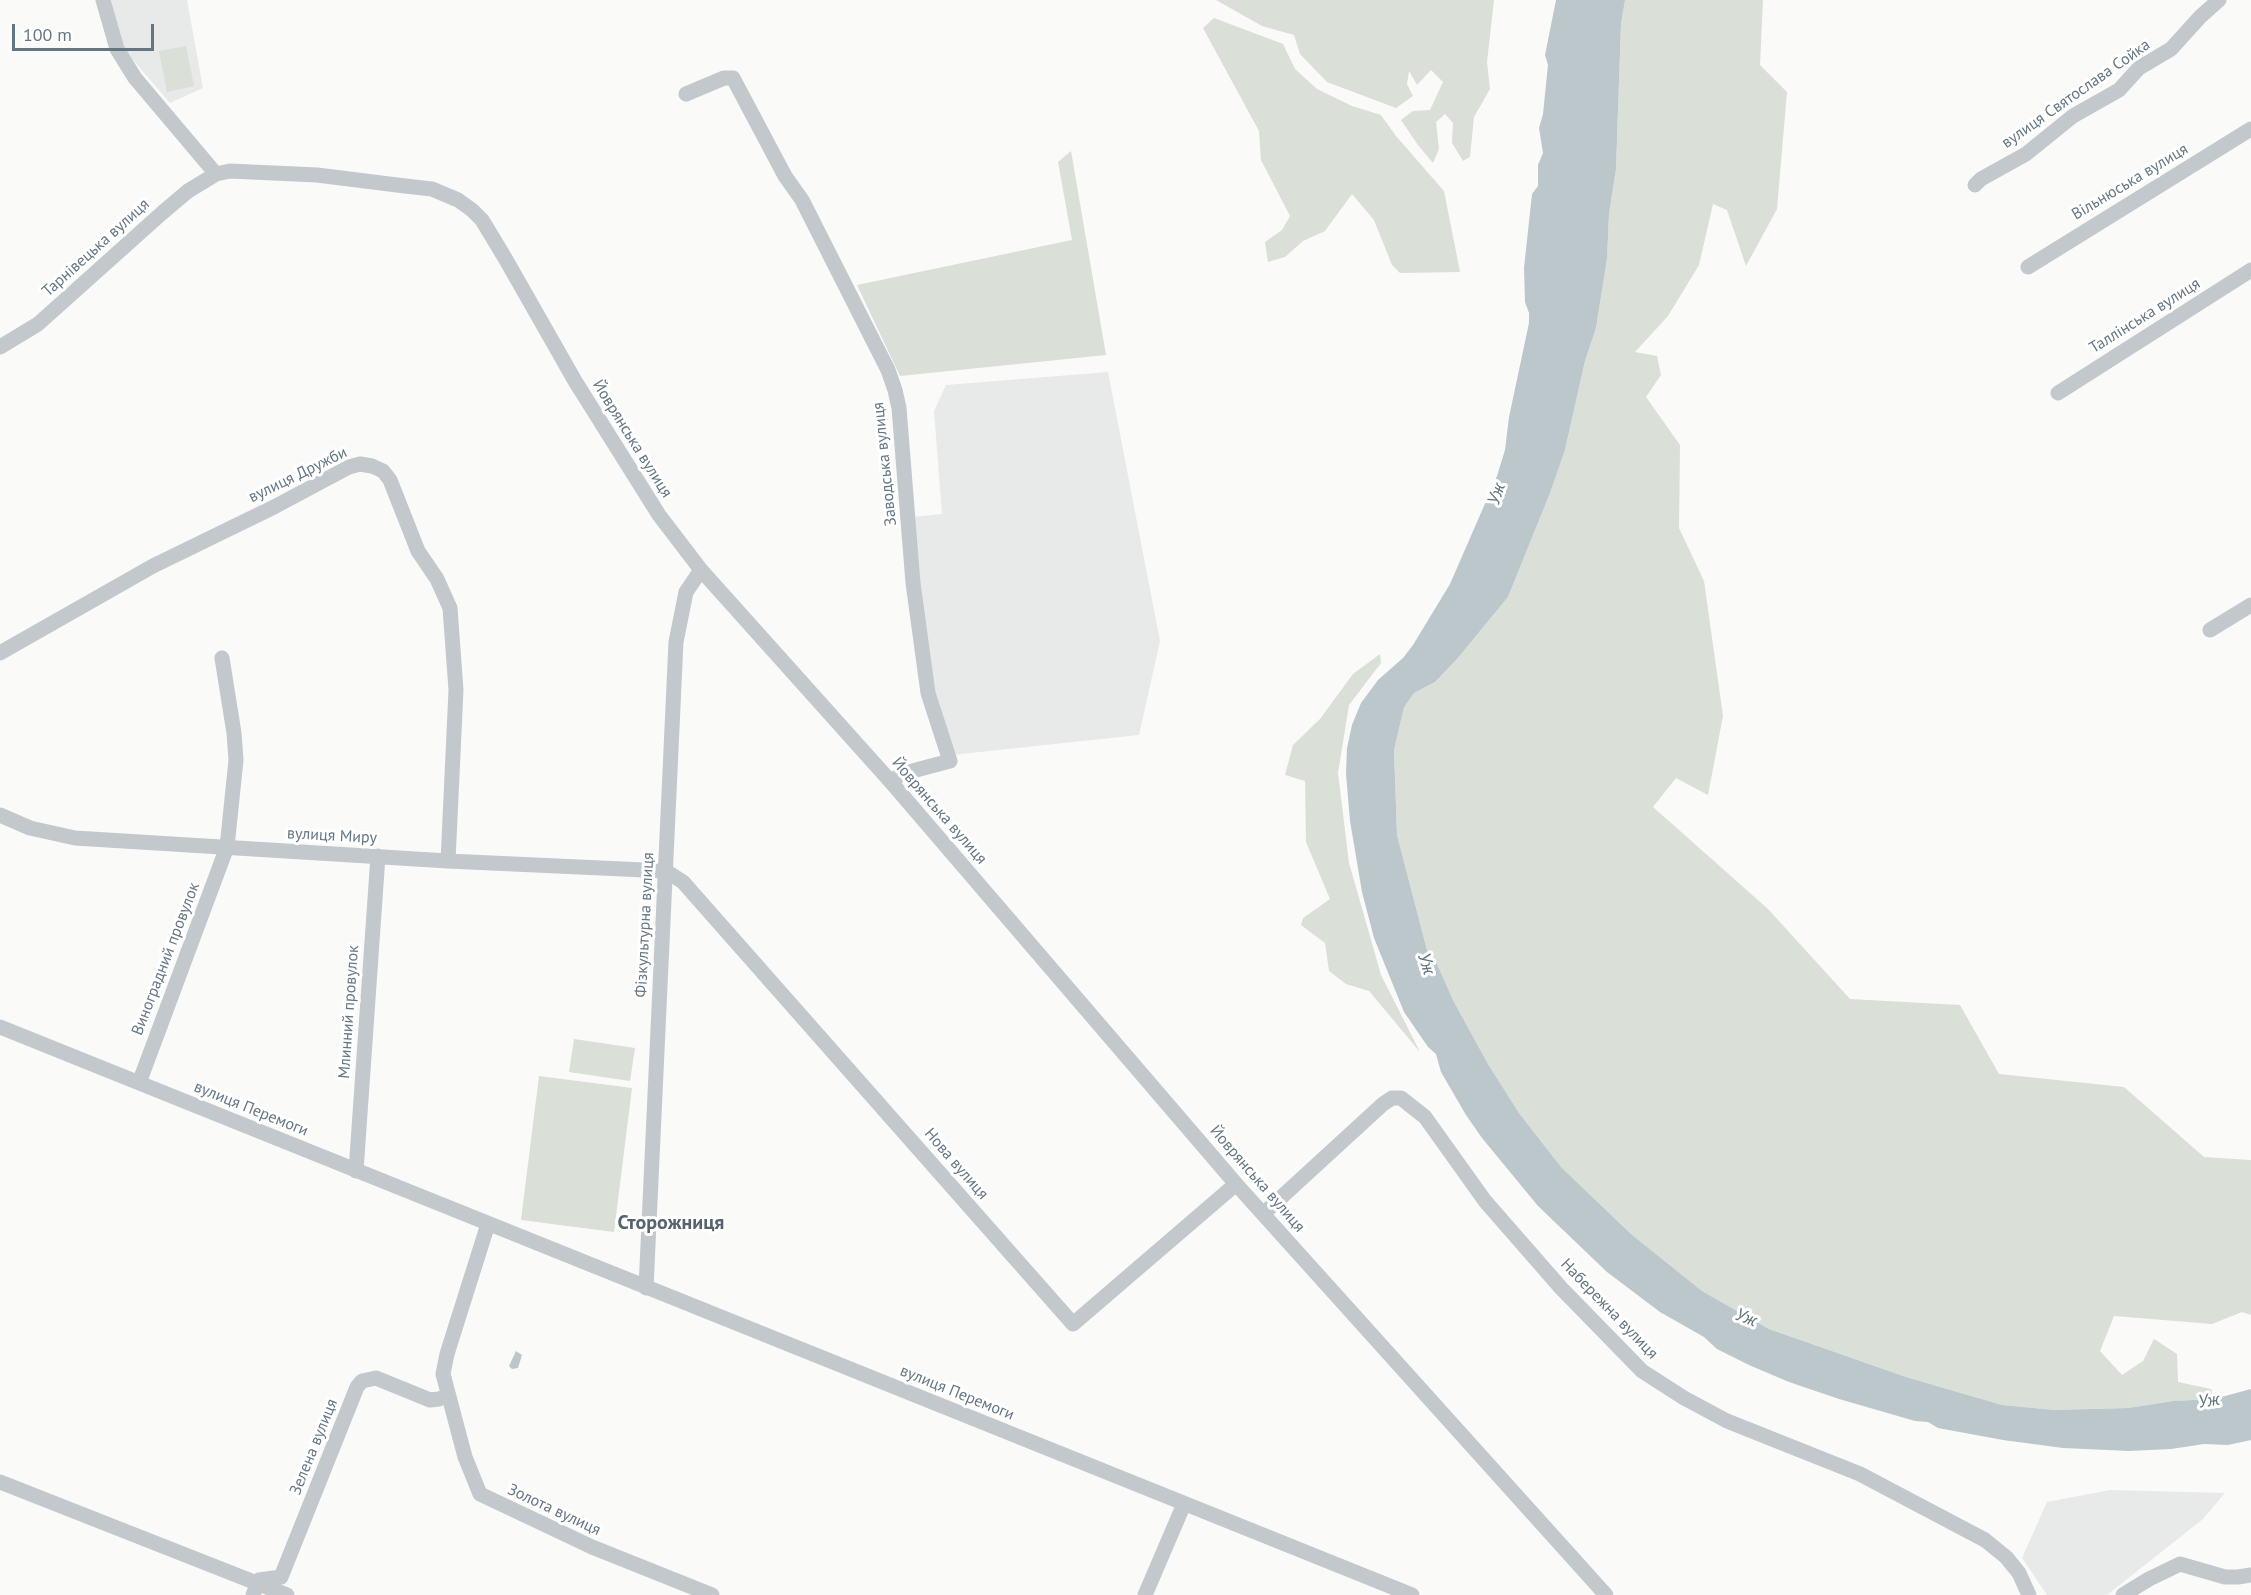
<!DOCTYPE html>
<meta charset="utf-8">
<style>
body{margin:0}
#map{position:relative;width:2251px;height:1595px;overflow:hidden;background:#fafaf8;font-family:"PT Sans",sans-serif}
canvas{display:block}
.scale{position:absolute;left:12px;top:24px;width:142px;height:27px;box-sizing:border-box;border:3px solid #657683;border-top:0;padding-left:8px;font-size:18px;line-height:21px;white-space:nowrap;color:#657683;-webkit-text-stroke:4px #fff;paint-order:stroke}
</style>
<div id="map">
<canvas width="2251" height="1595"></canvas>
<div class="scale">100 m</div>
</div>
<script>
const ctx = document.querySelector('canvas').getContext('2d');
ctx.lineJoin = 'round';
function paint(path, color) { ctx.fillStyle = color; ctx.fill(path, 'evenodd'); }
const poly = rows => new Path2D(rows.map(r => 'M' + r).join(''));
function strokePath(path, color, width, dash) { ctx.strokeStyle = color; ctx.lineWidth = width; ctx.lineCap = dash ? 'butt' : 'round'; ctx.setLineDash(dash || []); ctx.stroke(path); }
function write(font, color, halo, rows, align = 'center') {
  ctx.font = font + ' "PT Sans",sans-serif'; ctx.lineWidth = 6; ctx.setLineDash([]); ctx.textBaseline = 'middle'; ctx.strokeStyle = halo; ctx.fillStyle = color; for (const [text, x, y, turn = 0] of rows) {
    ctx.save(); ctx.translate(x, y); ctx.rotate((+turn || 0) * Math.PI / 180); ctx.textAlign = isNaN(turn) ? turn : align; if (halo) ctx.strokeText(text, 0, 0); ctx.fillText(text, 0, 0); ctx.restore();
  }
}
const built = poly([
 [111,0,187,0,203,88,170,103,121,46],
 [1108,372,1160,641,1139,735,952,755,932,695,912,517,942,514,934,411,946,385],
 [2110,1490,2225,1493,2203,1519,2107,1595,2047,1595,2022,1558,2047,1502]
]);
const green = poly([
 [1216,0,1494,0,1487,62,1490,89,1474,117,1470,157,1463,161,1452,143,1453,123,1445,114,1436,122,1439,149,1433,163,1418,145,1401,120,1413,111,1430,110,1443,82,1431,70,1417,85,1409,71,1407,84,1413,96,1396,108,1327,82,1300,54,1294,35,1262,26],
 [1625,0,1763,0,1760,65,1787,92,1777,209,1746,266,1727,210,1713,204,1699,265,1668,316,1635,352,1657,356,1661,375,1646,397,1680,445,1679,528,1704,581,1723,716,1708,795,1676,778,1653,807,1768,909,1850,999,1960,1005,1999,1074,2124,1087,2204,1157,2251,1160,2251,1315,2242,1312,2212,1324,2114,1316,2100,1351,2122,1375,2143,1361,2154,1339,2177,1354,2178,1382,2211,1389,2214,1399,2173,1401,2128,1408,2055,1410,2002,1405,1906,1377,1769,1329,1702,1291,1631,1234,1561,1167,1519,1113,1488,1064,1453,1000,1437,964,1428,954,1397,835,1394,750,1404,706,1414,693,1435,682,1457,659,1508,597,1550,493,1565,450,1585,361,1596,328,1607,259,1609,214,1616,169,1621,24],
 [1214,18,1283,44,1295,69,1317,89,1352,106,1381,115,1396,136,1444,191,1460,272,1400,273,1392,265,1374,220,1352,194,1325,231,1303,241,1285,257,1268,262,1265,242,1282,230,1290,216,1261,160,1259,131,1203,28],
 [186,46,194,86,167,92,159,51],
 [1071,151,1106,355,900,376,857,285,1072,240,1058,162],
 [1380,654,1381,663,1349,705,1338,773,1349,863,1381,975,1420,1052,1369,991,1346,984,1329,971,1325,943,1301,925,1303,918,1330,899,1306,842,1305,781,1285,775,1293,745,1320,719,1353,674],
 [574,1039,635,1048,630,1081,569,1072],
 [539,1076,632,1088,614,1232,521,1220]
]);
const water = poly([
 [1556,0,1625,0,1621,24,1616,169,1609,214,1607,259,1596,328,1585,361,1565,450,1550,493,1508,597,1457,659,1435,682,1414,693,1404,707,1394,750,1397,835,1428,954,1437,964,1453,1000,1488,1064,1519,1113,1561,1167,1631,1234,1702,1291,1769,1329,1906,1377,2002,1405,2055,1410,2128,1408,2173,1401,2214,1399,2251,1389,2251,1440,2228,1445,2204,1444,2171,1449,2129,1451,2063,1448,2003,1440,1938,1428,1928,1422,1915,1421,1839,1399,1789,1382,1749,1365,1717,1349,1704,1337,1660,1312,1607,1272,1538,1206,1482,1138,1466,1115,1441,1072,1436,1054,1428,1047,1404,1012,1374,938,1362,892,1350,821,1346,774,1347,748,1352,725,1361,703,1378,680,1403,658,1413,645,1450,584,1497,476,1505,450,1509,417,1529,323,1529,313,1525,302,1524,268,1532,194,1538,186,1538,165,1543,153,1539,128,1543,114,1548,65,1545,55],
 [516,1351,522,1355,518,1368,512,1369,509,1366]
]);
const minor = poly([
 [103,0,117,49,135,78,216,174],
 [686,94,724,78,733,78,785,176,802,200,888,370,895,390,899,408,913,583,928,693,950,761,901,774,891,782],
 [1975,185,1981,179,2026,154,2073,116,2119,90,2139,68,2171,49,2200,17,2219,0],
 [2028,267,2251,129],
 [0,347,38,324,162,213,188,191,216,174,230,171,317,175,405,186,432,189,458,200,472,210,482,220,505,258,575,381,659,515,701,570,891,782,1236,1184,1606,1595],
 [2058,393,2251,270],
 [2210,630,2251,605],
 [0,653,153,566,274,507,349,467,360,464,372,466,383,471,390,480,418,551,437,579,450,608,456,690,448,861],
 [0,815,30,828,75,838,448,861,666,871,683,882,1073,1324,1236,1184],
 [0,1027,1412,1595],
 [139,1083,227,847,236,760,234,733,222,658],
 [356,1171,378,856],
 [1263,1214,1383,1104,1392,1098,1401,1098,1425,1117,1485,1201,1561,1288,1642,1371,1684,1398,1727,1421,1860,1474,1985,1540,2006,1557,2019,1573,2029,1595],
 [488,1224,447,1354,443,1374,465,1457,480,1494,592,1547,712,1595],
 [646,1288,676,642,686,592,701,570],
 [0,1482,287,1595],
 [253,1595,259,1580,281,1577,357,1387,362,1381,376,1378,430,1400,439,1399,448,1395],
 [1145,1595,1184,1504],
 [2123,1595,2149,1579,2180,1564,2225,1577,2238,1577,2251,1575]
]);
const streetNames = [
 ["вулиця Святослава Сойка",2076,94,-35],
 ["Вільнюська вулиця",2130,182,-31],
 ["Тарнівецька вулиця",96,248,-42],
 ["Таллінська вулиця",2145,316,-32],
 ["Йоврянська вулиця",632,439,58],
 ["Заводська вулиця",885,464,-96],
 ["вулиця Дружби",298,475,-26],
 ["Йоврянська вулиця",939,811,49],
 ["вулиця Миру",332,836,3],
 ["Фізкультурна вулиця",645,925,-87],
 ["Виноградний провулок",166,959,-69],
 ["Млинний провулок",349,1012,-86],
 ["вулиця Перемоги",251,1109,22],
 ["Нова вулиця",956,1164,49],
 ["Йоврянська вулиця",1257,1179,49],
 ["Набережна вулиця",1609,1309,46],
 ["вулиця Перемоги",957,1393,22],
 ["Зелена вулиця",314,1447,-68],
 ["Золота вулиця",554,1510,25]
];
const waterNames = [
 ["Уж",1497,494,-72],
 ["Уж",1426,964,72],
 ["Уж",1746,1318,21],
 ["Уж",2209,1401,-9]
];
const quarterNames = [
 ["Сторожниця",671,1223]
];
paint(built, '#e8e9e9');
paint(green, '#dadfd7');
paint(water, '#bbc7cb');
strokePath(minor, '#c3c8cc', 15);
write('16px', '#657683', '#fff', streetNames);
write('italic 18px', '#60757c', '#fff', waterNames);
write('bold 20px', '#57646e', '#fff', quarterNames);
</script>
